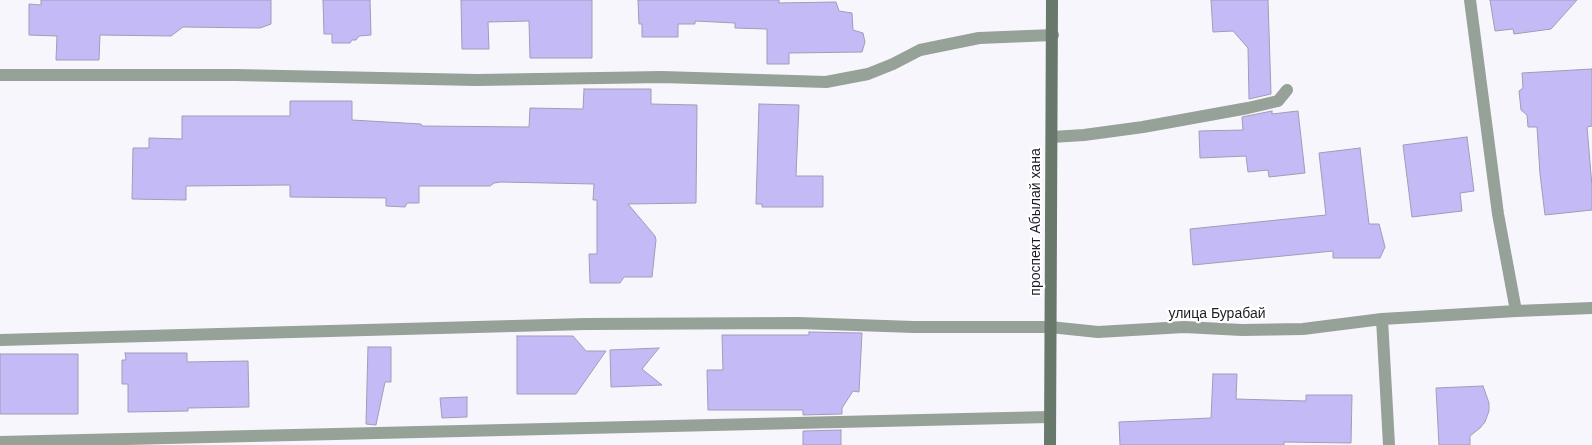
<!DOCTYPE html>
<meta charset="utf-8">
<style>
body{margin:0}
canvas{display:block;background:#f7f6fc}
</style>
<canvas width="1592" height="445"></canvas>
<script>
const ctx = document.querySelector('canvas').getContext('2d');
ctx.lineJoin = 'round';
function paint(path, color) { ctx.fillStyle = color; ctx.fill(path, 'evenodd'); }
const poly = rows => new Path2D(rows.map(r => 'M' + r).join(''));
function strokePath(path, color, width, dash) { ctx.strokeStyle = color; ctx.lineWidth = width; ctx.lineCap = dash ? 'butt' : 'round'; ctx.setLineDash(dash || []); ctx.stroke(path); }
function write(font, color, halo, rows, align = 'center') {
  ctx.font = font + ' Helvetica,sans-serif'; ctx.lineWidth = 4.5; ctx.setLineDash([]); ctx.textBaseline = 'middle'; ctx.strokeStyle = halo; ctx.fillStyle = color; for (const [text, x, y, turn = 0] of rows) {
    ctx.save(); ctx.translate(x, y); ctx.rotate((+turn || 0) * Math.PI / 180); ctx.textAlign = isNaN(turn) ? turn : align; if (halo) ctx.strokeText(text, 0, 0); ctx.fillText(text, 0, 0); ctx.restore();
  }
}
const building = poly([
 [41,0,271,0,271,24,260,28,183,27,171,36,100,35,99,60,56,60,57,36,29,35,29,4,41,5,41,0],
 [323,0,370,0,371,35,359,36,356,40,352,40,350,43,332,43,332,34,324,34,323,0],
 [461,0,592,0,592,58,530,58,529,21,488,22,489,49,462,49,461,0],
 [638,0,779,0,779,3,836,2,839,11,852,13,853,30,863,33,865,42,862,52,789,53,789,64,767,64,767,29,735,28,735,23,695,21,695,24,678,24,678,37,642,37,642,24,639,24,638,0],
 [1211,0,1268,0,1271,94,1249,99,1248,48,1233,31,1213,32,1211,0],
 [1490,0,1577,0,1551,29,1514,34,1513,29,1495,31,1490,0],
 [1592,69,1592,126,1587,127,1592,186,1592,210,1545,215,1540,174,1537,127,1528,127,1527,115,1521,110,1519,91,1523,88,1522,73,1592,69],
 [584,89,651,89,651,104,697,105,696,203,628,204,655,236,656,240,652,277,624,277,620,283,590,283,589,254,597,254,597,200,593,200,594,184,501,182,494,183,490,186,419,186,419,203,407,203,405,207,386,206,386,198,290,197,290,185,186,186,186,200,132,199,133,148,149,148,149,138,182,139,182,116,290,116,290,101,352,101,352,120,421,124,422,126,529,127,530,108,583,109,584,89],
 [759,104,799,105,796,176,823,176,823,207,762,207,762,204,756,204,759,104],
 [1272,111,1272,114,1298,111,1305,173,1269,177,1268,170,1248,172,1246,156,1200,158,1199,131,1243,130,1242,117,1272,111],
 [1467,137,1474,191,1460,193,1462,211,1412,217,1403,145,1467,137],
 [1360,148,1369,224,1379,224,1385,247,1380,258,1333,258,1333,251,1193,265,1190,229,1326,215,1319,153,1360,148],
 [809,332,862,333,859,392,853,391,842,408,842,414,803,415,803,410,708,410,707,370,723,370,722,335,809,335,809,332],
 [517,336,573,336,586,351,606,351,576,394,517,394,517,336],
 [368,347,391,347,391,382,385,382,376,425,366,424,368,347],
 [659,348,642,369,662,385,611,387,610,350,659,348],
 [125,353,187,353,187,362,248,361,249,407,188,408,188,411,128,412,128,384,122,384,122,360,126,360,125,353],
 [0,354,78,354,78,414,0,414,0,354],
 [1213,374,1237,374,1236,399,1306,401,1306,395,1352,395,1351,443,1284,442,1284,445,1120,445,1119,422,1211,418,1213,374],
 [1483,386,1489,403,1489,411,1485,422,1480,428,1470,436,1470,445,1439,445,1436,388,1483,386],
 [467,397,467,417,442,418,440,398,467,397],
 [841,430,841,445,803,445,803,431,841,430]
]);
const minor = poly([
 [1470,0,1498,214,1516,311],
 [0,75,235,75,477,80,662,77,826,82,868,74,893,64,920,50,979,38,1053,35],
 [1052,137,1084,135,1143,127,1248,108,1278,101,1287,90],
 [1382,319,1389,445],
 [0,340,586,324,798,323,914,327,1050,327,1098,332,1184,327,1242,330,1303,329,1382,319,1516,311,1592,308],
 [0,442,1049,417]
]);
const secondary = poly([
 [1050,445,1052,0]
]);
const streetNames = [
 ["проспект Абылай хана",1036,222,-90],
 ["улица Бурабай",1217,314]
];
paint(building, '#c4bbf6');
strokePath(building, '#a09cb8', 1);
strokePath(minor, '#96a198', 12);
strokePath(secondary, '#68786a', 12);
write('14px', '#1d1c26', '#fff', streetNames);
</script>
